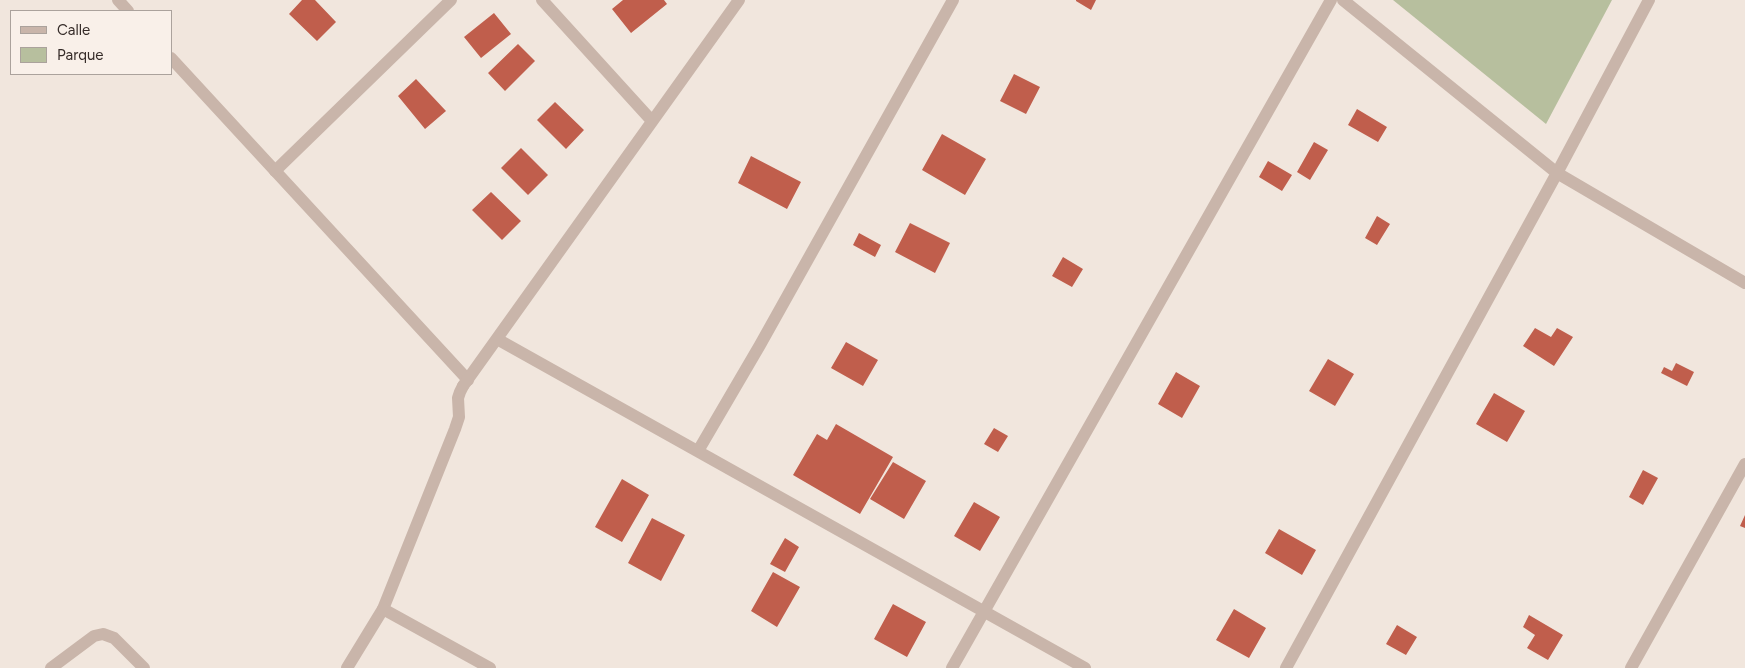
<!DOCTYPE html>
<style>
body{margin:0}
#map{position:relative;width:1745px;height:668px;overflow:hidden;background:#f1e6dd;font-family:Figtree,sans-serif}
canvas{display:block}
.legend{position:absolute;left:10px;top:10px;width:162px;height:65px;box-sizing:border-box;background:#f9f0e9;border:1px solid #aba29c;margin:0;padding:6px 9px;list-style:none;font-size:15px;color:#362c29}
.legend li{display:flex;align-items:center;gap:10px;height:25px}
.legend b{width:25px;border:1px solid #aba29c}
</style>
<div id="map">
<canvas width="1745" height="668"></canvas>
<ul class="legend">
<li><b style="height:6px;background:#c9b5aa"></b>Calle</li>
<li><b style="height:14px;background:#b7bf9e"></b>Parque</li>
</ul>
</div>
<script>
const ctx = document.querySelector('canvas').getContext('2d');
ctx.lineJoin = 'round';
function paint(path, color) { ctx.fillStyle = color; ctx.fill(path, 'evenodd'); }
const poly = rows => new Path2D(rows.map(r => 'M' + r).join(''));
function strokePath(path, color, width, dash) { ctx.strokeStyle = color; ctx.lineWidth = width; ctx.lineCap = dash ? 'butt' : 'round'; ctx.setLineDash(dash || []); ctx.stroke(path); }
const green = poly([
 [1393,0,1612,0,1546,124]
]);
const building = poly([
 [302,0,315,0,336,22,317,41,289,14],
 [623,0,664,0,667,4,631,33,612,9],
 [1076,0,1096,0,1091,10,1076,1],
 [494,13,511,34,481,58,464,37],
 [518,44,535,61,505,91,488,73],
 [1014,74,1040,87,1026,114,1000,101],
 [416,79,446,111,425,129,398,96],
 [555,102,584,130,566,149,537,120],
 [1357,109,1387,127,1378,142,1348,125],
 [942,134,986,159,965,195,922,170],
 [1314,142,1328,150,1310,180,1297,172],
 [521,148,548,175,528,195,501,168],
 [751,156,801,182,787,209,738,183],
 [1268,161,1292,175,1282,191,1259,177],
 [491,192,521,221,502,240,472,210],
 [1377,216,1390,224,1377,245,1365,238],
 [910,223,950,243,935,273,895,252],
 [859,233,881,245,875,257,853,245],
 [1063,257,1083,269,1072,287,1052,276],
 [1535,328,1551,337,1557,328,1573,337,1554,366,1523,346],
 [846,342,878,360,863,386,831,368],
 [1328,359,1354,374,1335,406,1309,391],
 [1676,363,1694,372,1687,386,1661,373,1664,367,1672,371],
 [1176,372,1200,386,1182,418,1158,404],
 [1494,393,1525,411,1507,442,1476,424],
 [836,424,893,457,860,514,793,475,817,434,827,440],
 [994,428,1008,436,998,452,984,444],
 [893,462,926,481,904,519,870,499],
 [1643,470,1658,478,1643,505,1629,497],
 [622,479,649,495,622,542,595,527],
 [974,502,1000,517,980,551,954,536],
 [1745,515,1745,528,1740,526],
 [652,518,685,535,661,581,628,563],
 [1279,529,1316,550,1302,575,1265,553],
 [785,538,799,547,785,572,770,564],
 [773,572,800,587,777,627,751,611],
 [893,604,926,622,907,657,874,639],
 [1234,609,1266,628,1249,658,1216,640],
 [1529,615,1563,635,1548,660,1527,648,1535,635,1523,627],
 [1397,625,1417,637,1406,655,1386,644]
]);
const service = poly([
 [118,0,128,11],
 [171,58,468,380],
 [51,668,94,636,103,634,114,638,144,668],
 [347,668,383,609,455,429,459,417,458,398,460,392,463,386]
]);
const minor = poly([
 [542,0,652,121],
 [1343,0,1557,173,1745,283],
 [275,171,451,0],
 [497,339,1085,668],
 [463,386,739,0],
 [698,451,760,345,953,0],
 [383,609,490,668],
 [952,668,1331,0],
 [1286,668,1557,173,1649,0],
 [1631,668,1745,464]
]);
paint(green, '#b7bf9e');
paint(building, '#c05e4c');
strokePath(service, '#c9b5aa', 12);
strokePath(minor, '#c9b5aa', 12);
</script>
